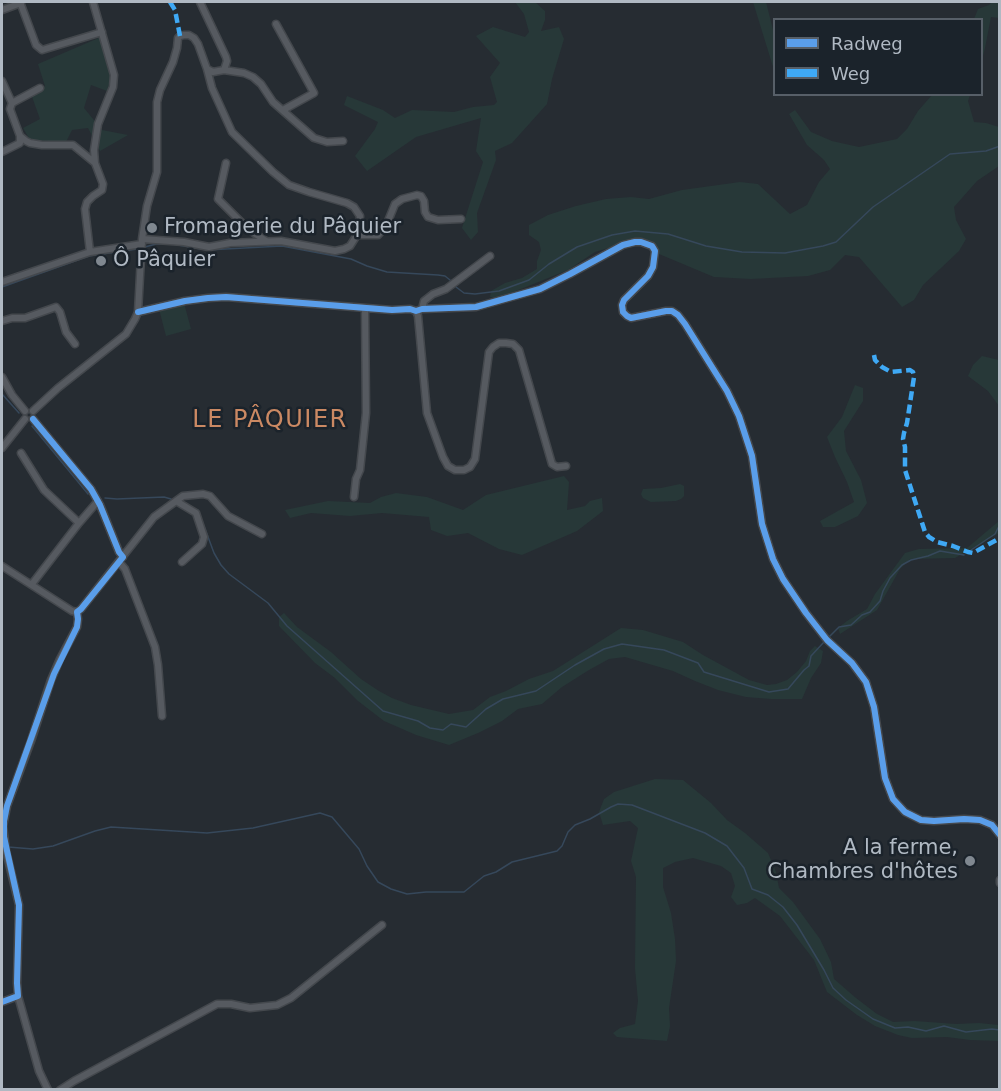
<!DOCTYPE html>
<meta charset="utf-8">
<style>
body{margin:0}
#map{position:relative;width:1001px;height:1091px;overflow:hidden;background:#262c32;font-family:"DejaVu Sans",sans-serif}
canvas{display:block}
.frame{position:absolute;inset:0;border:3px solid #b0b9c3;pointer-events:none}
.legend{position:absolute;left:773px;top:18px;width:210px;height:78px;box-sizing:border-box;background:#1b232b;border:2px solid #575f68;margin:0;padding:8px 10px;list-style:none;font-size:18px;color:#b0b9c3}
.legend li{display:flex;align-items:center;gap:12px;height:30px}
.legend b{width:30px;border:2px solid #575f68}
</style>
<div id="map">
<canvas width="1001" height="1091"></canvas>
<div class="frame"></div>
<ul class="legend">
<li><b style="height:8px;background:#5a9eea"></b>Radweg</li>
<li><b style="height:8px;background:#3fa9f5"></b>Weg</li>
</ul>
</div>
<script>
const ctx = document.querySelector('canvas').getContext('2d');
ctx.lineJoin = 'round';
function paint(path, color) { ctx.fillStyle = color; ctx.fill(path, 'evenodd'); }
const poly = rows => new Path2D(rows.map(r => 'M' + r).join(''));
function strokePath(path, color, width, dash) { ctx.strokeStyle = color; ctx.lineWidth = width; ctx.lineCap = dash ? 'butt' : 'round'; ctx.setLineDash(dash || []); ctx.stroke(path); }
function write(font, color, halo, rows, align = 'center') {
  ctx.font = font + ' "DejaVu Sans",sans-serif'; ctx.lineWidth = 5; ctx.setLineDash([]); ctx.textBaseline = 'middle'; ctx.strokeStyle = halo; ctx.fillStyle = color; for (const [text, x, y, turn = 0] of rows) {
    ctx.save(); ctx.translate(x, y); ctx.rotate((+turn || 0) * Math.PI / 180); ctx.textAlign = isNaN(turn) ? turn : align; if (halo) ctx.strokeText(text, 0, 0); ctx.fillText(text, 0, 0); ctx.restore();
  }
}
const green = poly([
 [515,2,535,2,545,11,545,20,541,31,559,27,564,39,552,79,547,104,512,143,495,151,496,160,477,213,478,232,471,240,462,228,483,162,476,151,481,118,416,137,367,171,355,156,375,129,378,122,344,105,347,96,383,110,395,118,412,110,454,112,473,107,494,105,497,102,490,77,500,63,476,36,493,27,525,37,529,32,524,14],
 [753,2,766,2,774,34,774,70],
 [992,2,999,2,999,18,991,17,985,48,982,60,982,20,974,19,978,9,989,5],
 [101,37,112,75,107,91,91,85,84,108,102,130,128,135,100,151,88,128,72,130,66,142,30,140,23,128,40,119,31,94,45,86,38,64],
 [932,95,970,95,968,101,974,122,986,123,999,127,999,166,977,181,954,207,956,220,966,239,959,251,923,285,914,300,902,307,859,257,845,255,830,270,808,276,751,279,714,277,659,254,653,243,635,240,595,252,568,270,511,293,502,300,490,297,491,291,505,283,522,278,537,269,537,261,541,250,539,242,529,235,529,225,548,215,576,206,606,199,631,197,649,199,682,190,740,182,758,184,790,214,807,205,819,182,830,169,824,160,807,145,789,114,795,110,811,132,832,141,859,147,897,139,907,129,918,111],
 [184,303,191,329,166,336,159,309],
 [982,356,999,360,999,406,988,391,968,376,973,365],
 [855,385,863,388,863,401,844,431,846,451,861,480,867,503,858,516,835,527,823,527,820,521,854,502,847,482,835,457,827,437,842,417],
 [564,476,569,482,567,510,585,506,590,501,602,498,603,511,577,531,522,555,499,549,468,533,447,536,431,530,429,517,382,513,350,516,311,513,290,518,285,510,328,501,370,503,381,497,396,493,427,497,463,510,486,495],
 [680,484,684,486,684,496,681,499,676,501,651,502,643,498,641,494,643,489,661,488],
 [999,521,999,533,955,558,910,559,900,569,877,610,840,634,838,628,847,621,867,609,875,594,905,553,919,549,967,548],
 [284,613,297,627,331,652,361,679,379,691,392,698,411,705,449,714,473,710,490,697,506,691,529,679,553,671,621,628,643,630,683,642,703,655,749,680,767,685,776,684,787,680,797,672,806,661,810,651,815,646,823,651,821,663,811,678,802,699,771,699,746,697,718,690,695,681,673,671,625,657,609,659,589,670,562,687,542,704,518,709,502,721,478,733,449,745,416,735,384,721,358,701,335,678,315,663,279,626,279,617],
 [655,779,683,780,711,803,727,820,745,833,768,853,776,872,779,888,793,902,820,939,831,962,834,979,856,998,877,1014,893,1022,915,1021,956,1024,979,1023,999,1025,999,1041,970,1040,947,1037,912,1038,898,1035,875,1026,857,1015,827,992,814,960,780,916,755,898,747,903,737,905,731,897,735,886,731,873,721,866,693,858,675,862,663,868,663,887,671,913,675,939,676,961,669,1008,670,1026,667,1041,617,1037,613,1033,620,1028,635,1024,638,1001,635,968,636,877,631,861,638,828,630,821,603,825,599,812,604,799,614,792]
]);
const stream = poly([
 [145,247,156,244,172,244,207,250,282,246,351,259,367,266,387,272,438,275,445,276,450,280],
 [2,287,89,256,137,249],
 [456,287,464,293,475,294,499,291,529,280,549,264,577,247,612,235,635,231,668,234,706,246,742,252,785,253,823,246,836,242,873,207,950,154,986,151,1000,146],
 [2,394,19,413],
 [32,426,88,494],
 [105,498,117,499,164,497,171,499],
 [198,510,214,553,221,565,229,574,268,603,287,626,383,711,418,721,430,728,443,730,451,724,466,727,486,709,503,699,536,691,575,665,604,649,622,644,664,650,698,663,704,672,769,692,788,689,804,670,809,666,811,656,824,642],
 [971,550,995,534,998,528,1000,527],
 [829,637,839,627,851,625,862,615,870,612,880,601,883,591,890,578,902,565,911,560,928,556,940,551,964,555],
 [8,847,33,849,53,846,95,831,111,827,207,833,253,828,320,813,332,817,359,849,367,866,378,882,391,889,407,894,426,892,464,892,484,876,496,872,512,862,557,851,562,846,568,832,575,825,590,819,611,807,618,804,632,805,705,833,727,846,744,868,752,889,768,895,783,907,797,925,824,970,833,988,846,1000,873,1019,895,1028,908,1027,926,1031,944,1026,966,1032,992,1029,1000,1030]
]);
const street = poly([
 [20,2,36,45,42,50,102,32],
 [2,10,21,3],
 [276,24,314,93,283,110],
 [224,70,244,73,253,77,261,84,273,102,314,138,327,142,343,141],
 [2,81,12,103,10,109,20,136,26,141,30,143,42,145,73,145,95,163],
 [12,103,40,88],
 [2,152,20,143,20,136],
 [226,163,218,199,248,229,266,241],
 [357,235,378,235,386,226,395,204,402,199,417,195,421,196,424,201,425,212,428,217,438,220,461,219],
 [142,239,184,242,209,247,230,243,281,241,335,251,344,249,350,246,357,235,359,227,360,216,354,207,347,203,309,192,289,185,273,172,232,132,212,88,207,69],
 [90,252,85,209,87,202,93,196,102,190,103,184,95,163,94,150,98,124,113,87,114,75,93,2],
 [2,282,90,252,142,244],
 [422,309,424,301,433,294,446,289,490,256],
 [416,311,418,316,427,413,443,457,448,466,455,470,464,470,470,467,475,459,489,352,493,347,499,343,506,343,513,344,519,350,552,464,557,467,566,466],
 [138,312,185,301,208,298,226,297,392,310,410,309,416,311,422,309,476,307,540,289,570,274,623,245,635,242,641,242,652,246,655,251,653,267,648,276,624,300,622,305,623,312,627,316,631,318,666,311,672,311,678,315,685,324,727,391,739,416,752,456,762,524,773,559,783,579,806,613,827,640,852,663,866,682,874,707,885,778,893,799,905,812,921,820,934,821,964,819,980,820,992,825,1000,835],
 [2,321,12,318,25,318,56,307,60,312,66,332,75,344],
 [2,377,12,395,25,411],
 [33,411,58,388,126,334,135,319,138,312,142,239,147,206,157,172,157,102,160,90,173,62,177,48,178,38,180,36,184,35,189,35,194,38,198,44,207,69,213,72,224,70,227,61,226,57,200,2],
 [33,419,91,489,100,505,119,552,123,557],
 [2,448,25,419],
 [21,453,44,490,79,523],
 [354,497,356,479,360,470,366,413,365,308],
 [176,501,196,513,204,537,202,544,182,562],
 [119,562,125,569,155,647,158,665,162,716],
 [2,566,72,611,77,612],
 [32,584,79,523,98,501],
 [77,612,81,609,154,517,183,496,203,494,210,496,228,516,262,534],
 [1000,880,1000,883],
 [2,1002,18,996],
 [48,1090,39,1071,18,996,17,983,19,905,6,851,3,826,7,806,31,741,51,680,60,659,77,627,78,619,77,612],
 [60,1090,74,1081,217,1004,231,1004,250,1008,277,1005,291,998,382,925]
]);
const quiet = poly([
 [170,2,175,10,180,36],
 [874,355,875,360,882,367,891,372,910,370,913,372,914,377,907,423,904,433,903,439,905,447,905,470,925,532,929,537,937,542,953,546,968,552,973,553,1000,538]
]);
const cycleway = poly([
 [138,312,185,301,208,298,226,297,392,310,410,309,416,311,422,309,476,307,540,289,570,274,623,245,635,242,641,242,652,246,655,251,653,267,648,276,624,300,622,305,623,312,627,316,631,318,666,311,672,311,678,315,685,324,727,391,739,416,752,456,762,524,773,559,783,579,806,613,827,640,852,663,866,682,874,707,885,778,893,799,905,812,921,820,934,821,964,819,980,820,992,825,1000,835],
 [2,1002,18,996,17,983,19,905,4,837,4,821,7,806,54,674,77,627,78,619,77,612,81,609,123,557,119,552,100,505,91,489,33,419]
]);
const markers = [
 [152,228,6,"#808890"],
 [101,261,6,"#808890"],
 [970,861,6,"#808890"]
];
const poiNames = [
 ["Fromagerie du Pâquier",164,228],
 ["Ô Pâquier",113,261],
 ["A la ferme,",958,849,"right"],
 ["Chambres d'hôtes",958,873,"right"]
];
const quarterNames = [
 ["LE PÂQUIER",270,421]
];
paint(green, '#273838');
strokePath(stream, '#36485b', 1.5);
strokePath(street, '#44484d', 9);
strokePath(street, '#565a60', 6);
strokePath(quiet, '#3fa9f5', 4.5, [9, 4.5]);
strokePath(cycleway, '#5a9eea', 6);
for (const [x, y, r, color] of markers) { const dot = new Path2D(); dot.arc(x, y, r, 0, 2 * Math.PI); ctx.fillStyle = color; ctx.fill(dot); strokePath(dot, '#1b232b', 2); }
write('21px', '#b0b9c3', '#1b232b', poiNames, 'left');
ctx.letterSpacing = '1.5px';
write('24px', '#cb8963', '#1b232b', quarterNames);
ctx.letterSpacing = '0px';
</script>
